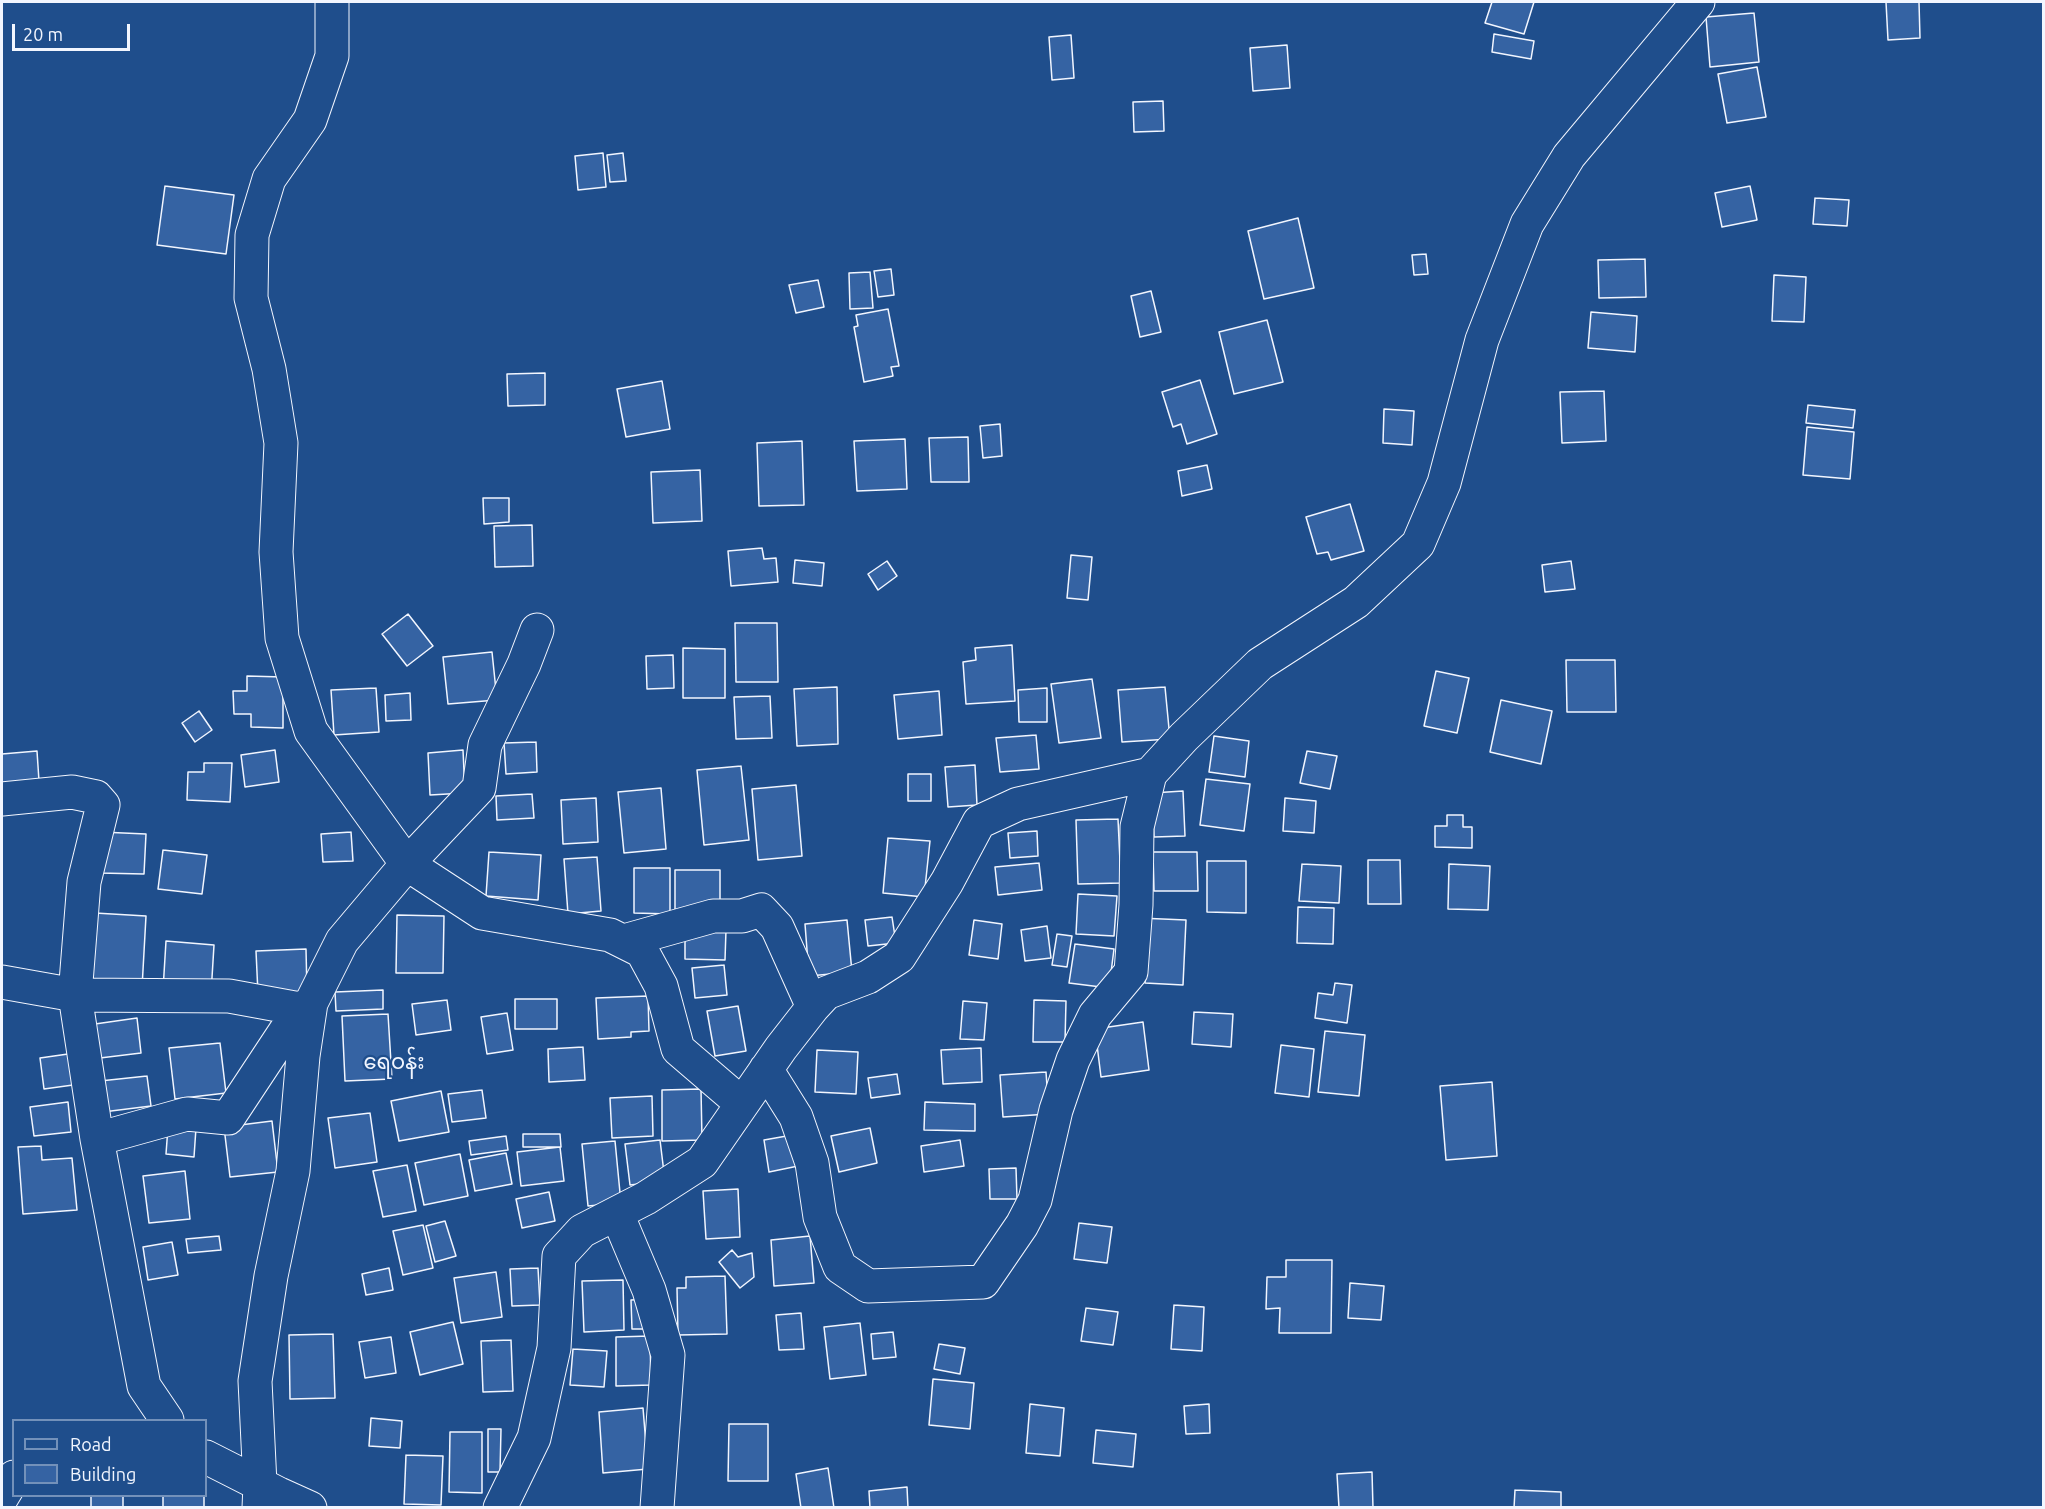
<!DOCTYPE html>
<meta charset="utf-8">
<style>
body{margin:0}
#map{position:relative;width:2045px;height:1509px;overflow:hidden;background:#1f4e8c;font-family:Ubuntu,sans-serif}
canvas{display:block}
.frame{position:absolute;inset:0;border:3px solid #f2f6ff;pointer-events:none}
.legend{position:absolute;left:12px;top:1419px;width:195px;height:78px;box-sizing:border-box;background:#1f4e8c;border:2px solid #7391ba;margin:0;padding:8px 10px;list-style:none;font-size:18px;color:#f2f6ff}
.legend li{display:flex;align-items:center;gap:12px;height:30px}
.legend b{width:30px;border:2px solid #7391ba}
.scale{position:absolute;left:12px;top:24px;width:118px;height:27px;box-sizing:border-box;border:3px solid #f2f6ff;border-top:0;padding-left:8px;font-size:18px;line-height:21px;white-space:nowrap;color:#f2f6ff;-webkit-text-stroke:4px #1f4e8c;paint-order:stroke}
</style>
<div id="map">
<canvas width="2045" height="1509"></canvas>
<div class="frame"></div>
<ul class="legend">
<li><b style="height:8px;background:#1f4e8c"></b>Road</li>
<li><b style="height:16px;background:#3563a3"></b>Building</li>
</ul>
<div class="scale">20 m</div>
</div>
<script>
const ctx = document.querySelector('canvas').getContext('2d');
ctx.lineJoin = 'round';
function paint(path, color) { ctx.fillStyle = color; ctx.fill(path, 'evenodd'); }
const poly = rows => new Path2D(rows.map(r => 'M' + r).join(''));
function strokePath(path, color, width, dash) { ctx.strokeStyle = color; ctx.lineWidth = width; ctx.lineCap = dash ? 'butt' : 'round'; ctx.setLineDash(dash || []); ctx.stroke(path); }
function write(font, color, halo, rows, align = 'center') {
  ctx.font = font + ' Ubuntu,"Noto Sans Myanmar",sans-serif'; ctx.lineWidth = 4.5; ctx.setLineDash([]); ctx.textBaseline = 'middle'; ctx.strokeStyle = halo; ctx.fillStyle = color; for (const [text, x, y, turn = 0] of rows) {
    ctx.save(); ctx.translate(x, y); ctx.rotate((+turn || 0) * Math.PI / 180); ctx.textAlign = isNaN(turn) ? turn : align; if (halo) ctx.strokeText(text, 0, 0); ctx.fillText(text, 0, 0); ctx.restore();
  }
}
const building = poly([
 [1492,2,1534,2,1524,34,1485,23,1492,2],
 [1886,2,1919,2,1920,38,1888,40,1886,2],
 [1754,13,1759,62,1710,67,1706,17,1754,13],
 [1494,34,1534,41,1531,59,1492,52,1494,34],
 [1071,35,1074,78,1052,80,1049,37,1071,35],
 [1287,45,1290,88,1253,91,1250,48,1287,45],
 [1757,67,1766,117,1727,123,1718,74,1757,67],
 [1163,101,1164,131,1134,132,1133,102,1163,101],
 [603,153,606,187,578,190,575,156,603,153],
 [623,153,626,181,610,182,607,155,623,153],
 [165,186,234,195,226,254,157,245,165,186],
 [1750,186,1757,220,1722,227,1715,193,1750,186],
 [1815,198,1849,200,1847,226,1813,224,1815,198],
 [1298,218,1314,288,1264,299,1248,231,1298,218],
 [1426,254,1428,274,1414,275,1412,255,1426,254],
 [1645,259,1646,297,1599,298,1598,260,1645,259],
 [891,269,894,295,878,297,874,271,891,269],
 [870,272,873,308,850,309,849,273,870,272],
 [1774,275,1806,277,1804,322,1772,321,1774,275],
 [818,280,824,307,796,313,789,285,818,280],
 [1151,291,1161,332,1140,337,1131,296,1151,291],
 [888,309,899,366,891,367,893,376,864,382,854,327,858,326,856,315,888,309],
 [1591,312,1637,316,1635,352,1588,348,1591,312],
 [1267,320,1283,382,1234,394,1219,332,1267,320],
 [545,373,545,405,508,406,507,374,545,373],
 [1200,380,1217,434,1187,444,1181,424,1173,427,1162,392,1200,380],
 [662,381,670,429,626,437,617,389,662,381],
 [1604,391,1606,441,1562,443,1560,392,1604,391],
 [1808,405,1855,410,1853,428,1806,423,1808,405],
 [1384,409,1414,411,1412,445,1383,443,1384,409],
 [1000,424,1002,456,983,458,980,426,1000,424],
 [1807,427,1854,432,1850,479,1803,475,1807,427],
 [968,437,969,482,931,482,929,438,968,437],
 [905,439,907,489,857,491,854,441,905,439],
 [802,441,804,505,759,506,757,443,802,441],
 [1207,465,1212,489,1182,496,1178,471,1207,465],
 [700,470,702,521,653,523,651,472,700,470],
 [483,498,509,498,509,522,484,524,483,498],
 [1350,504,1364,551,1331,560,1328,552,1317,554,1306,517,1350,504],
 [532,525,533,566,495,567,494,526,532,525],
 [762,548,764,559,776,558,778,582,731,586,728,551,762,548],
 [1071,555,1092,557,1088,600,1067,598,1071,555],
 [795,560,824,563,822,586,793,583,795,560],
 [887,561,897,576,878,590,868,574,887,561],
 [1571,561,1575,589,1545,592,1542,565,1571,561],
 [408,614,433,646,407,666,382,634,408,614],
 [735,623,777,623,778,682,736,682,735,623],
 [1012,645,1015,701,966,704,963,662,976,660,975,648,1012,645],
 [683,648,725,649,725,698,683,698,683,648],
 [492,652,497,700,448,704,443,657,492,652],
 [673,655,674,688,647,689,646,656,673,655],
 [1566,660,1615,660,1616,712,1567,712,1566,660],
 [1436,671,1469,678,1457,733,1424,726,1436,671],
 [247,676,283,677,283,728,251,727,251,714,234,714,233,691,247,691,247,676],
 [1092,679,1101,738,1059,743,1051,684,1092,679],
 [837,687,838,744,797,746,794,689,837,687],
 [1165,687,1170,739,1122,742,1118,690,1165,687],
 [376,688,379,732,334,735,331,690,376,688],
 [1047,688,1047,722,1019,722,1018,690,1047,688],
 [939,691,942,735,898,739,894,695,939,691],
 [410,693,411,720,386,721,385,695,410,693],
 [770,696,772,738,736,739,734,697,770,696],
 [1501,700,1552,711,1541,764,1490,752,1501,700],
 [199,711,212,730,195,742,182,723,199,711],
 [1036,735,1039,769,1000,772,996,738,1036,735],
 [1214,736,1249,741,1245,777,1209,772,1214,736],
 [536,742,537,772,506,774,504,743,536,742],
 [275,750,279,782,245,787,241,755,275,750],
 [463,750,465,793,430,795,428,753,463,750],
 [37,751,39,781,2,783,2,754,37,751],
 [1307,751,1337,756,1330,789,1300,783,1307,751],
 [204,763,232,763,230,802,187,800,188,772,204,772,204,763],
 [975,765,977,805,948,807,945,767,975,765],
 [741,766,749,840,704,845,697,770,741,766],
 [908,774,931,774,931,801,908,801,908,774],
 [1206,779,1250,784,1244,831,1200,825,1206,779],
 [796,785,802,856,758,860,752,789,796,785],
 [661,788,666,849,624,853,618,792,661,788],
 [1183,791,1185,836,1154,837,1152,793,1183,791],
 [532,794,534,818,497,820,496,796,532,794],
 [596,798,598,842,563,844,561,800,596,798],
 [1285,798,1316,801,1314,833,1283,831,1285,798],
 [1447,815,1463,815,1463,827,1472,827,1472,848,1435,847,1435,826,1447,826,1447,815],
 [1118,819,1121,883,1078,884,1076,820,1118,819],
 [1037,831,1038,856,1010,858,1008,833,1037,831],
 [101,832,146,834,144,874,99,873,101,832],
 [351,832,353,861,323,862,321,834,351,832],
 [888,838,930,841,924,897,883,893,888,838],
 [163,850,207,855,202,894,158,889,163,850],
 [489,852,541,855,538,900,486,896,489,852],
 [1153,852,1197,852,1198,891,1154,891,1153,852],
 [597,857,601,911,568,914,564,859,597,857],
 [1368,860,1400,860,1401,904,1368,904,1368,860],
 [1207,861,1246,861,1246,913,1207,912,1207,861],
 [1039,863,1042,890,998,895,995,867,1039,863],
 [1302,864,1341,866,1339,903,1299,901,1302,864],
 [1449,864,1490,866,1488,910,1448,909,1449,864],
 [634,868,670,868,670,914,634,913,634,868],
 [675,870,720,870,720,910,675,910,675,870],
 [1078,894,1117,896,1114,936,1076,934,1078,894],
 [1298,907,1334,908,1333,944,1297,943,1298,907],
 [95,913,146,916,142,988,90,984,95,913],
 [397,915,444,916,443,973,396,973,397,915],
 [892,917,896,943,868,946,865,920,892,917],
 [1139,918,1186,920,1183,985,1145,983,1147,932,1139,918],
 [847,920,852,972,809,976,805,924,847,920],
 [974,920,1002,924,998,959,969,955,974,920],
 [1047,926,1051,958,1025,961,1021,930,1047,926],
 [685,929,726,930,725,960,685,959,685,929],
 [1057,934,1072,936,1067,967,1052,965,1057,934],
 [166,941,214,945,211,994,163,990,166,941],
 [1075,944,1114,949,1109,988,1069,983,1075,944],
 [306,949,307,992,258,994,256,951,306,949],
 [724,965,727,995,695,998,692,968,724,965],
 [1335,983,1352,985,1347,1023,1315,1018,1318,993,1333,995,1335,983],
 [383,990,383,1009,336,1011,335,992,383,990],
 [648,996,649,1031,631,1032,631,1037,598,1039,596,998,648,996],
 [515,999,557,999,557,1029,515,1029,515,999],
 [447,1000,451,1030,416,1035,412,1004,447,1000],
 [1034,1000,1066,1001,1065,1042,1033,1042,1034,1000],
 [963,1001,987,1003,984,1040,960,1039,963,1001],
 [738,1006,746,1051,715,1056,707,1011,738,1006],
 [1194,1012,1233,1014,1231,1047,1192,1044,1194,1012],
 [507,1013,513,1050,487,1054,481,1017,507,1013],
 [388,1014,392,1079,345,1081,342,1016,388,1014],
 [137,1018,141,1053,100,1058,95,1024,137,1018],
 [1143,1022,1149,1070,1101,1077,1095,1029,1143,1022],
 [1325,1031,1365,1035,1359,1096,1318,1092,1325,1031],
 [220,1043,226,1093,175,1099,169,1048,220,1043],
 [1281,1045,1314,1049,1309,1097,1275,1093,1281,1045],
 [583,1047,585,1080,549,1082,548,1049,583,1047],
 [981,1048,982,1082,943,1084,941,1050,981,1048],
 [817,1050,858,1052,856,1094,815,1092,817,1050],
 [68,1054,73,1085,44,1089,40,1058,68,1054],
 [1046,1072,1049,1114,1003,1117,1000,1075,1046,1072],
 [897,1074,900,1094,871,1098,868,1078,897,1074],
 [147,1076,151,1106,103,1112,100,1081,147,1076],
 [1492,1082,1497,1156,1446,1160,1440,1086,1492,1082],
 [701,1089,702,1140,662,1141,662,1090,701,1089],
 [482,1090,486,1118,452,1122,448,1094,482,1090],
 [441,1091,449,1132,399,1141,391,1101,441,1091],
 [652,1096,653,1136,612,1138,610,1098,652,1096],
 [68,1102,71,1132,34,1136,30,1107,68,1102],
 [925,1102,975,1104,975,1131,924,1130,925,1102],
 [370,1113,377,1162,335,1168,328,1118,370,1113],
 [272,1121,278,1172,230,1177,224,1127,272,1121],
 [168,1127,196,1128,194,1157,166,1154,168,1127],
 [870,1128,877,1163,839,1172,831,1136,870,1128],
 [523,1134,560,1134,561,1147,523,1147,523,1134],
 [798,1134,803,1165,769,1172,764,1140,798,1134],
 [506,1136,508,1150,471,1155,469,1141,506,1136],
 [660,1140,665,1181,630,1185,625,1144,660,1140],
 [960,1140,964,1166,924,1172,921,1146,960,1140],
 [615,1141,621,1203,588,1206,582,1144,615,1141],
 [41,1146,42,1160,72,1158,77,1210,23,1214,18,1147,41,1146],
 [560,1147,564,1181,521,1186,517,1152,560,1147],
 [506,1153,512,1184,475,1191,469,1160,506,1153],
 [460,1154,468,1196,424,1205,415,1163,460,1154],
 [407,1165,416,1211,383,1217,373,1171,407,1165],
 [1016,1168,1017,1199,990,1199,989,1169,1016,1168],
 [185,1171,190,1219,149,1223,143,1176,185,1171],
 [738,1189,740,1237,706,1239,703,1191,738,1189],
 [549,1192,555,1221,522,1228,516,1199,549,1192],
 [445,1221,456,1256,435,1262,426,1226,445,1221],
 [1079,1223,1112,1227,1107,1263,1074,1259,1079,1223],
 [423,1225,433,1268,403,1275,393,1231,423,1225],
 [219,1236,221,1250,188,1253,186,1239,219,1236],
 [810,1236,814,1283,774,1286,771,1240,810,1236],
 [172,1242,178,1275,148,1280,143,1247,172,1242],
 [732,1250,738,1257,752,1253,754,1277,740,1288,719,1262,732,1250],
 [1286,1260,1332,1260,1331,1333,1279,1333,1280,1308,1266,1309,1267,1277,1286,1277,1286,1260],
 [389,1268,393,1290,366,1295,362,1274,389,1268],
 [538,1268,540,1305,512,1306,510,1269,538,1268],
 [496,1272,502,1317,461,1323,454,1278,496,1272],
 [725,1276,727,1334,678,1335,677,1288,686,1288,686,1277,725,1276],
 [623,1280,624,1330,584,1332,582,1281,623,1280],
 [1350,1283,1384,1286,1381,1320,1348,1318,1350,1283],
 [650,1299,651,1329,632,1329,631,1300,650,1299],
 [1174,1305,1204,1307,1202,1351,1171,1349,1174,1305],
 [1086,1308,1118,1312,1113,1345,1081,1341,1086,1308],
 [801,1313,804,1349,779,1350,776,1315,801,1313],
 [453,1322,463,1364,420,1375,410,1332,453,1322],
 [860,1323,866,1375,830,1379,824,1327,860,1323],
 [893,1332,896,1357,873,1359,871,1334,893,1332],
 [333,1334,335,1398,290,1399,289,1335,333,1334],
 [650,1336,651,1385,616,1386,616,1337,650,1336],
 [391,1337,396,1373,365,1378,359,1342,391,1337],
 [511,1340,513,1391,483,1392,481,1341,511,1340],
 [939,1344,965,1348,960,1374,934,1369,939,1344],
 [573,1349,607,1351,604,1387,570,1385,573,1349],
 [933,1379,974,1383,970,1429,929,1425,933,1379],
 [1030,1404,1064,1408,1060,1456,1026,1453,1030,1404],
 [1209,1404,1210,1433,1186,1434,1184,1406,1209,1404],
 [643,1408,648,1469,603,1473,599,1412,643,1408],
 [371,1418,402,1421,400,1448,369,1446,371,1418],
 [729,1424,768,1424,768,1481,728,1481,729,1424],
 [488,1429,501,1429,500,1472,488,1472,488,1429],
 [1096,1430,1136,1434,1133,1467,1093,1463,1096,1430],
 [450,1432,482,1432,482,1493,449,1492,450,1432],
 [406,1455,443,1456,441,1505,404,1504,406,1455],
 [828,1468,834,1508,801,1508,796,1474,828,1468],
 [1372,1472,1373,1508,1339,1508,1337,1474,1372,1472],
 [907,1487,908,1508,870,1508,869,1491,907,1487],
 [1515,1490,1561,1492,1561,1508,1514,1508,1515,1490],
 [91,1496,123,1496,123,1508,91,1508,91,1496],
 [163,1496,204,1496,204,1508,163,1508,163,1496],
 [1040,1507,1091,1507,1091,1508,1040,1508,1040,1507]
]);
const street = poly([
 [332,2,332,56,310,120,269,179,252,235,251,298,269,369,281,443,276,552,282,638,311,731,407,864,482,913,610,935,642,951,661,986,678,1049,741,1103],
 [2,799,72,792,96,797,103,805,84,882,75,995,97,1139,144,1386,167,1420],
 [624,941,713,916,742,916,761,910,777,927,813,1007],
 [2,982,75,995,229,996,300,1009,311,1003],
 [766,1069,796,1117,812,1163,820,1217,840,1267,868,1286,983,1282,1022,1225,1035,1200,1056,1110,1073,1060,1095,1015,1131,972,1136,905,1137,827,1150,774],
 [97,1139,187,1114,228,1118,300,1009],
 [617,1214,649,1290,668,1355,657,1508],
 [206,1457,279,1494,310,1508],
 [2,1497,14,1477],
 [259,1508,260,1484,255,1381,271,1276,293,1171,303,1056,311,1003,342,941,407,864,479,788,485,745,524,664,537,630],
 [500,1508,534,1438,554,1348,559,1256,582,1231,646,1198,702,1162,781,1048,813,1007,826,993,868,977,899,957,947,882,979,822,1018,804,1150,774,1184,737,1260,664,1356,602,1418,544,1444,483,1482,340,1527,224,1569,156,1698,2]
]);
const quarterNames = [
 ["ရေဝန်း",394,1062]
];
paint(building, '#3563a3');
strokePath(building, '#f2f6ff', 1.5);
strokePath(street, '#f2f6ff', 35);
strokePath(street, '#1f4e8c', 33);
write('21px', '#f2f6ff', '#1f4e8c', quarterNames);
</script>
